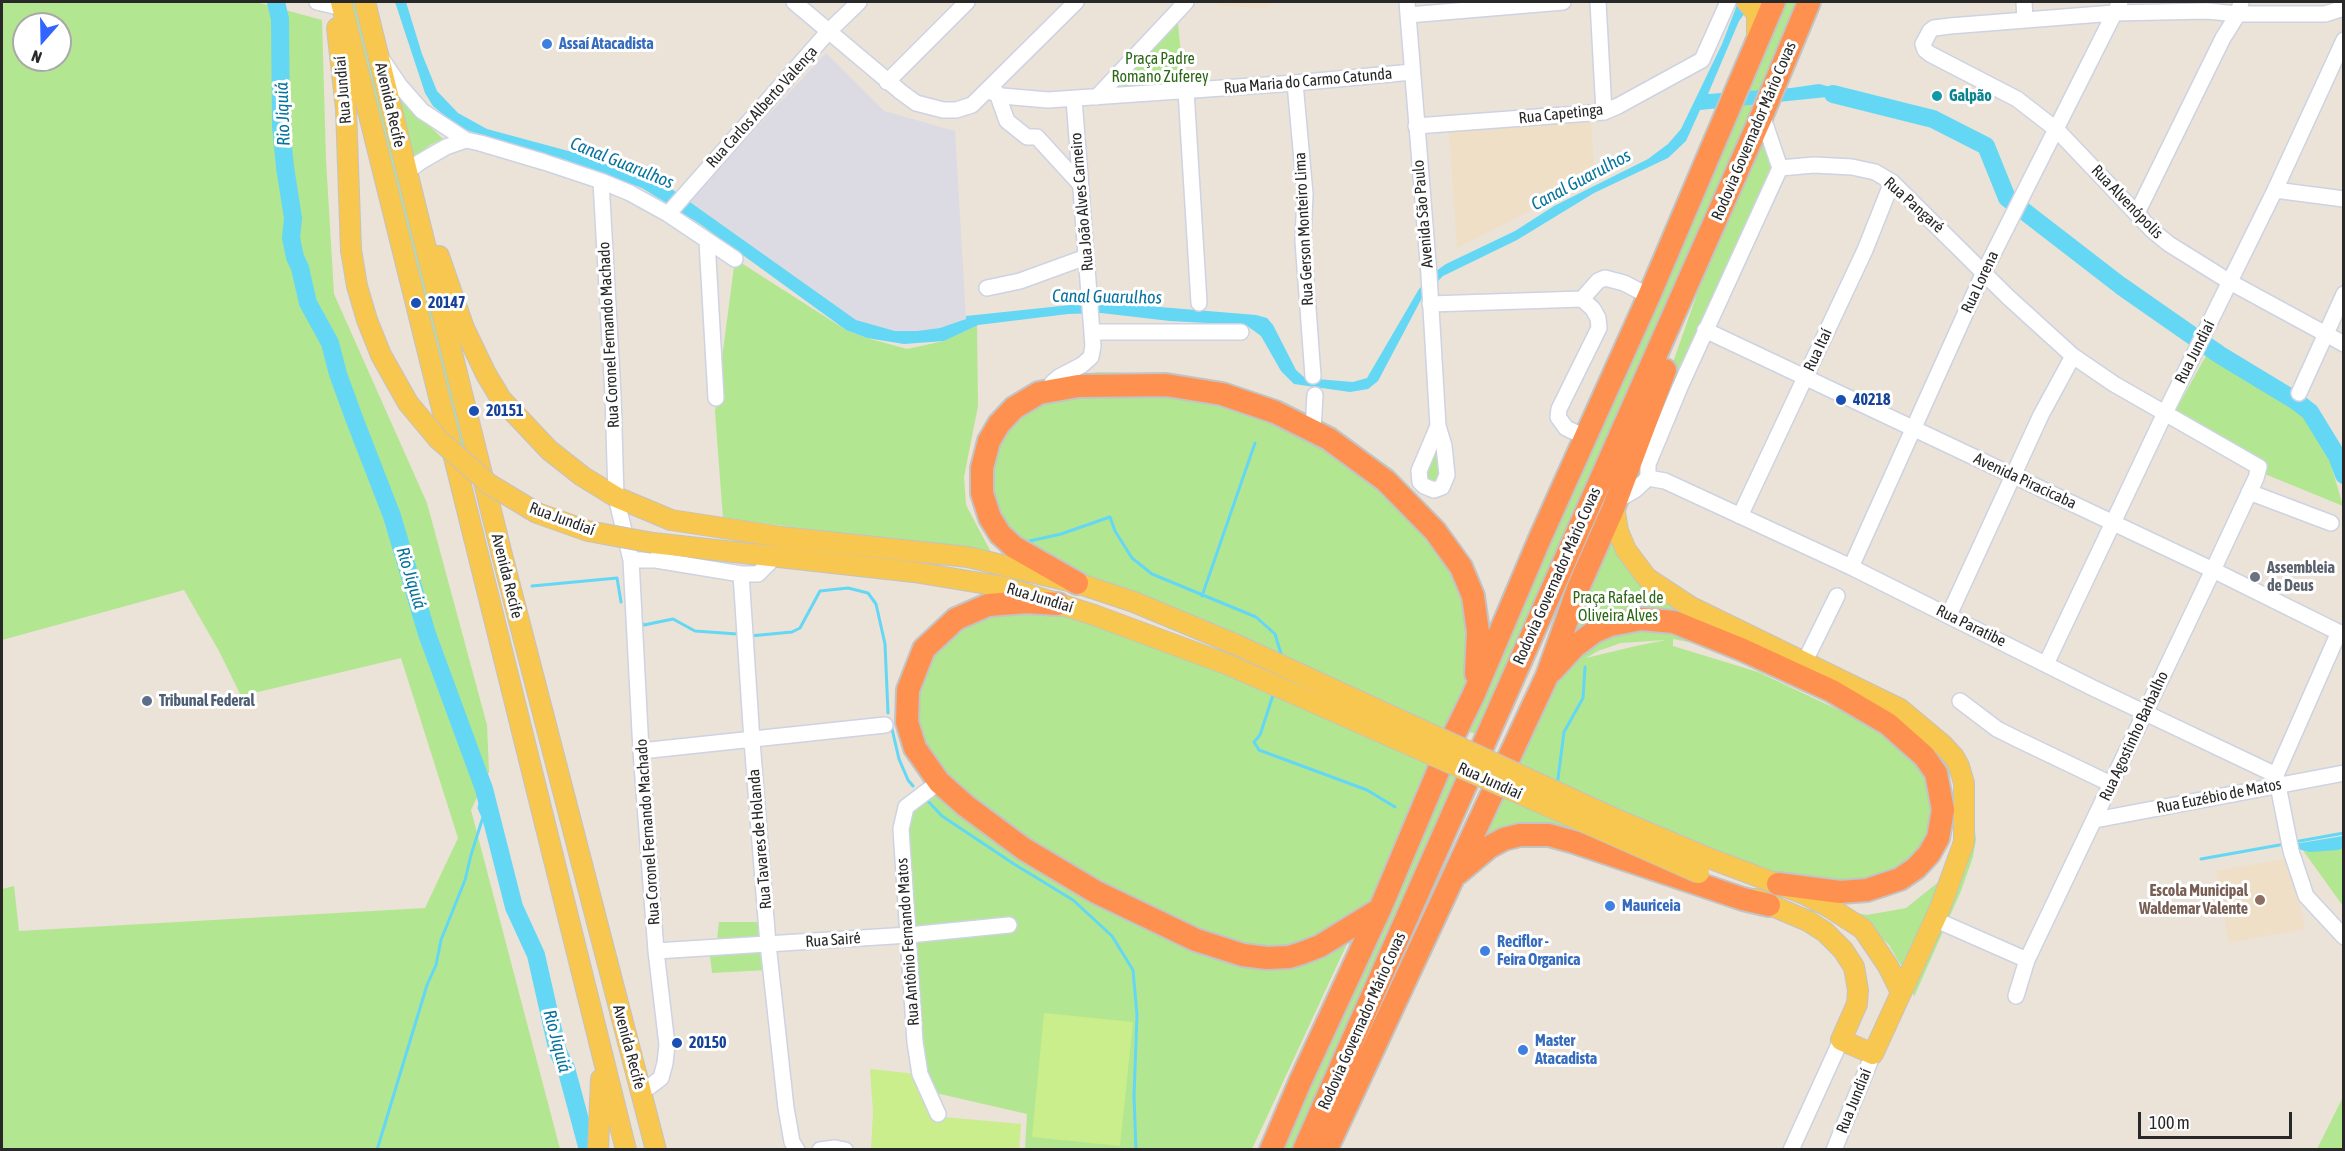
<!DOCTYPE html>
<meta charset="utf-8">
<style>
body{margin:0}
#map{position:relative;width:2345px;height:1151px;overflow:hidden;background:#ebe2d8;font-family:"Asap Condensed",sans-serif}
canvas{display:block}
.frame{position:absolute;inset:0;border:3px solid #282828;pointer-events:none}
.north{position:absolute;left:12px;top:12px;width:60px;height:60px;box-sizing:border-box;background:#fff;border:2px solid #a9a9a9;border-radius:50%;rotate:200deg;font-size:16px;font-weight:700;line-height:24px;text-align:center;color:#282828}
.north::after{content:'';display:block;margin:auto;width:21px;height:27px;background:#3264ff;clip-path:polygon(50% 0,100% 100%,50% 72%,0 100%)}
.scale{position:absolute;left:2138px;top:1112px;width:154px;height:27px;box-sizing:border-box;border:3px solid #282828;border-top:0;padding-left:8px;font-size:18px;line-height:21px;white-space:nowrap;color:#282828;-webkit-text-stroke:4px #fff;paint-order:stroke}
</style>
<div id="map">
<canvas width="2345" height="1151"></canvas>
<div class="frame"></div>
<div class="north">N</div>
<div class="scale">100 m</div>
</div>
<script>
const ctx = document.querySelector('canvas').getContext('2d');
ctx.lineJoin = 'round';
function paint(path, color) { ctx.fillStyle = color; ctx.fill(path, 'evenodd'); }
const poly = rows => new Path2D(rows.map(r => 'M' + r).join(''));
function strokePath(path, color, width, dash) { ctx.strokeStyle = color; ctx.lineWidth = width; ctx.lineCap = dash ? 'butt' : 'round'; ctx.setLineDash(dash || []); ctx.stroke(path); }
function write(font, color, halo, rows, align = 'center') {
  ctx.font = font + ' "Asap Condensed",sans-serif'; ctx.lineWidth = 6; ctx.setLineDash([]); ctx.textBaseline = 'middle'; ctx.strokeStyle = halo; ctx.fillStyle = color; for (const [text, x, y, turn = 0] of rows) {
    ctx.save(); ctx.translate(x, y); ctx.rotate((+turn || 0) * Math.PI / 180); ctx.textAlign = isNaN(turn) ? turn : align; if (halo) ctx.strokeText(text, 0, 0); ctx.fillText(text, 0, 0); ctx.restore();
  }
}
const industrial = poly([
 [826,53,884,111,955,131,966,319,940,328,917,331,895,331,856,320,689,201]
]);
const education = poly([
 [1215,2,1273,2,1266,8,1219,6],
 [1591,121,1595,178,1457,248,1449,132],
 [2291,858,2305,929,2229,943,2216,871]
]);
const green = poly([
 [2,2,256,2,322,20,326,160,334,294,427,503,487,725,489,772,471,810,560,1149,2,1149,2,889,14,886,19,931,425,908,458,838,401,658,241,696,219,651,184,590,2,640,2,644],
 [24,24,60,24,60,60,24,60],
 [347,2,358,2,409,219,472,463,453,445],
 [1780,2,1801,2,1476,734,1463,730],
 [1175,22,1178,23,1184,88,1123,89,1121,81],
 [385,74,400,97,443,139,430,145,407,164],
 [1762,139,1774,170,1642,474,1629,488,1705,271],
 [735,259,846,330,867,338,907,349,944,341,977,325,978,406,964,477,966,505,993,556,853,535,723,518,715,412],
 [2207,354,2296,401,2329,458,2343,506,2260,472,2173,415],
 [1099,372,1175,375,1228,385,1321,420,1392,469,1445,525,1466,555,1478,583,1489,626,1489,658,1380,909,1302,953,1196,940,966,806,902,720,936,636,1027,602,1211,656,1227,644,1042,573,996,547,995,522,985,490,995,447,1038,381],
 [1437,448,1441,477,1438,483,1427,483,1425,473],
 [1613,509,1654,593,1666,603,1932,742,1969,785,1976,839,1973,857,1961,891,1914,997,1909,979,1889,945,1869,925,1835,909,1867,915,1906,908,1941,880,1954,864,1956,786,1948,772,1931,751,1807,682,1699,644,1673,639,1673,646,1758,672,1875,727,1938,781,1936,862,1917,882,1901,891,1872,899,1837,897,1730,859,1714,850,1699,885,1544,832,1459,861],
 [1666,640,1636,646,1586,658,1598,651,1621,643],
 [1446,767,1461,774,1418,875,1292,1149,1274,1150],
 [938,794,1243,963,1352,933,1252,1149,1025,1149,1027,1114,927,1091,906,824,919,803],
 [2343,842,2343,906,2302,849],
 [719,922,762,922,764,936,717,940],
 [766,951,767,970,712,973,710,956],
 [2343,1097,2343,1149,2317,1149]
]);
const pitch = poly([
 [1044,1013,1133,1022,1120,1146,1032,1137],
 [870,1069,916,1074,933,1116,1021,1124,1019,1149,871,1149,873,1113]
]);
const water = poly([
 [395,2,406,2,422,54,437,91,458,113,487,129,635,169,666,185,856,320,895,331,917,331,940,328,966,319,966,316,1099,302,1256,315,1267,318,1273,325,1296,370,1305,378,1353,382,1367,378,1419,289,1436,271,1446,264,1515,231,1554,206,1648,159,1668,144,1681,129,1722,44,1737,5,1748,9,1739,21,1708,94,1791,88,1819,84,1858,94,1853,102,1827,97,1700,110,1686,141,1668,158,1594,193,1517,240,1443,276,1423,296,1378,381,1368,389,1350,392,1294,384,1281,371,1261,336,1246,325,1170,321,1101,313,1068,314,978,325,944,341,904,344,867,338,846,330,700,224,642,188,566,160,459,128,433,106,425,93],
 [2343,836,2343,848,2338,850,2310,852,2294,848,2294,844]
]);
const stream = poly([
 [1025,542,1061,534,1110,517,1115,531,1132,558,1152,574,1256,617,1275,634,1282,657],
 [532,586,617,578,621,602],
 [1202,596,1255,443],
 [640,621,644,625,673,619,695,631,737,634],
 [750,636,792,632,800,628,820,591,848,588,868,593,876,604,885,644,888,713],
 [1274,692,1260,735,1254,742,1259,750,1367,790,1395,807],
 [892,729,899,759,908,780,913,786],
 [1557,786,1564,732,1583,698,1585,667],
 [925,798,942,816,1014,864,1073,900,1112,936,1133,970,1137,1015,1134,1096,1136,1150],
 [2294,842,2344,833],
 [2201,859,2285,844],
 [377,1150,427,985,436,965,441,940,465,880,471,855,483,817,479,808,484,789]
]);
const river = poly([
 [276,2,280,19,281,126,285,167,293,218,291,238,295,257,300,268,308,303,330,343,338,374,354,418,392,516,427,634,484,789,514,907,536,955,558,1052,566,1068,588,1150],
 [1833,94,1933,119,1986,146,2007,198,2121,286,2220,355,2296,401,2310,412,2337,456,2344,475]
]);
const minor = poly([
 [317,2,334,6],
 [794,2,901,92,916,103,943,110,956,110,972,105,1076,2],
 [1407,2,1429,275,1438,426,1444,446,1447,475,1442,487,1434,490,1424,486,1420,482,1419,471,1438,426],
 [1598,2,1604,112],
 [2024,2,2025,20],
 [2344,8,2325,14,2238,14,2207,11,2114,13,1950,26,1934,28,1930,31,1923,44,1925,50,1930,54,2017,99,2057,130,2153,231,2169,244,2230,282,2344,344],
 [1408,15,1563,2],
 [383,61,400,86,422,111,466,140],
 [887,82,967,2],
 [1295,83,1305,194,1303,241,1313,376],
 [989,91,1002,96,1048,100,1295,83,1412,72],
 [1186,91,1199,303],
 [997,93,1007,121,1027,137,1037,137,1080,184],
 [1097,97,1186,2],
 [1762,115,1780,168],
 [1416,126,1604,112,1618,106,1702,60,1728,2],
 [406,173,420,162,446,147,466,140,480,143,544,162,601,181,630,193,668,214,735,259],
 [601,181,613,395,616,497,631,560,641,751,656,951,667,1045,665,1063,661,1078,641,1093],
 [2275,190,2344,199],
 [2137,213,2223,38,2238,14,2241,2],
 [668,214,828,32,859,2],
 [707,241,716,398],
 [987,288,1020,281,1086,257],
 [1582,299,1593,309,1598,318,1599,328,1559,409,1558,417,1566,428,1585,437],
 [1430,304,1582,299,1598,281,1605,278,1624,283,1649,296],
 [1705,330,2213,570,2344,635],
 [1092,332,1241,332],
 [1048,391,1052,383,1059,377,1082,365,1091,357,1093,346,1074,99],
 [2299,393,2344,294],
 [1313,430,1315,395],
 [1648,478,1648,464,1680,387,1780,168,1814,165,1852,167,1875,172,1892,182,2008,297,2073,356,2114,384,2259,467,2256,478,2213,570,2027,960,2016,996],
 [2249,492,2331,523],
 [1616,501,1635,490,1648,478,1665,481,1851,567,2093,688,2276,775],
 [1740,516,1865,250,1892,182],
 [775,557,758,574,741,574,752,741,768,944,786,1108,792,1142,797,1150],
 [631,560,656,560,741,574],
 [1851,567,1984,272,2120,2],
 [1949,615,2041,415,2073,356],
 [2339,632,2276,775,2291,851,2306,896,2344,937],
 [1805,661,1837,596],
 [2046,664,2165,413,2275,190,2344,40],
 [1960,701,1997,729,2017,739,2111,784],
 [641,751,885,725],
 [2095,820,2344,773],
 [1934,919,2027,960],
 [656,951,909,935,1009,925],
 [938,1114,920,1074,915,1042,901,829,906,807,939,782],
 [820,1150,835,1148,845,1150],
 [1791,1150,1841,1040],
 [1834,1150,1873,1054]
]);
const major = poly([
 [341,2,626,1150],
 [365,2,502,555,656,1150],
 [1747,2,1757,14,1757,40],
 [337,28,346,109,351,250],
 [439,256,464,328,486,374,501,399,549,450,582,476,616,497,671,520,782,537,968,557,1077,583,1134,602,1237,645],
 [1614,506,1618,531,1626,550,1647,578,1691,607,1900,709,1943,745,1954,757,1959,766,1964,783,1964,842,1940,908,1873,1054,1841,1040,1857,1004,1858,990,1854,967,1843,950,1825,932,1808,921,1756,899],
 [653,543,914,572,1005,587,1094,615,1229,665],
 [1706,857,1804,894,1829,907,1863,929,1888,966,1901,992],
 [598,1150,601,1079]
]);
const highway = poly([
 [1077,583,1014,547,1000,534,990,518,982,493,982,468,989,441,999,424,1014,408,1039,393,1078,386,1166,385,1222,394,1275,412,1329,439,1386,481,1435,531,1461,567,1473,596,1478,632,1476,674],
 [1058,604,1027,602,988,605,956,619,924,649,908,690,907,722,915,748,939,782,966,806,1024,849,1096,892,1196,940,1243,955,1267,958,1289,957,1302,953,1320,946,1380,909],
 [1552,671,1574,647,1594,632,1610,625,1641,619,1674,622,1743,650,1832,691,1888,724,1924,756,1936,773,1943,810,1938,838,1929,854,1916,868,1900,879,1867,890,1840,892,1778,884],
 [1458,873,1489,847,1504,839,1520,835,1549,835,1574,842,1743,899,1769,905],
 [1271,1150,1300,1082,1380,909,1450,743,1473,696,1541,536,1649,296,1774,2],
 [1304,1150,1762,115,1809,2],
 [1326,1150,1547,676,1579,586,1613,509,1665,370]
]);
const majorBridge = poly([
 [351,250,357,286,367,320,381,355,408,403,438,439,489,484,537,513,588,531,653,543],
 [1237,645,1618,820,1706,857],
 [1229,665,1699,873]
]);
const markers = [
 [547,44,6,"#3f7fe0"],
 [1937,96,6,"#0f9aa8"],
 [416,303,6,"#1a4fb4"],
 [1841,400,6,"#1a4fb4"],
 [474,411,6,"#1a4fb4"],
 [2255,577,6,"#6b7280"],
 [147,701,6,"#5c6f8a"],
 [2260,900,6,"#8d6e63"],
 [1610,906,6,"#3f7fe0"],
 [1485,951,6,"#3f7fe0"],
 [677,1043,6,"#1a4fb4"],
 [1523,1050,6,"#3f7fe0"]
];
const shopNames = [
 ["Assaí Atacadista",559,44],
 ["Mauriceia",1622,906],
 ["Reciflor -",1497,942],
 ["Feira Organica",1497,960],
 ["Master",1535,1041],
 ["Atacadista",1535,1059]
];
const parkNames = [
 ["Praça Padre",1160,59],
 ["Romano Zuferey",1160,77],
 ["Praça Rafael de",1618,598],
 ["Oliveira Alves",1618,616]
];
const streetNames = [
 ["Rua Maria do Carmo Catunda",1308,81,-5],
 ["Rua Jundiaí",343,90,-95],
 ["Avenida Recife",390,105,77],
 ["Rua Carlos Alberto Valença",762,107,-48],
 ["Rua Capetinga",1561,114,-6],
 ["Rodovia Governador Mário Covas",1754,131,-67],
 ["Rua João Alves Carneiro",1082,202,-95],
 ["Rua Alvenópolis",2127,202,46],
 ["Rua Pangaré",1914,205,42],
 ["Avenida São Paulo",1423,214,-95],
 ["Rua Gerson Monteiro Lima",1304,229,-93],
 ["Rua Lorena",1980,282,-65],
 ["Rua Coronel Fernando Machado",609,335,-93],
 ["Rua Itaí",1818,350,-65],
 ["Rua Jundiaí",2195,352,-63],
 ["Avenida Piracicaba",2025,481,25],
 ["Rua Jundiaí",562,519,20],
 ["Avenida Recife",507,576,76],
 ["Rodovia Governador Mário Covas",1557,576,-66],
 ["Rua Jundiaí",1040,598,17],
 ["Rua Paratibe",1971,626,26],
 ["Rua Agostinho Barbalho",2134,736,-65],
 ["Rua Jundiaí",1490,781,24],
 ["Rua Euzébio de Matos",2219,796,-11],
 ["Rua Coronel Fernando Machado",648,832,-94],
 ["Rua Tavares de Holanda",760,839,-95],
 ["Rua Sairé",833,940,-4],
 ["Rua Antônio Fernando Matos",908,942,-94],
 ["Rodovia Governador Mário Covas",1362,1021,-66],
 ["Avenida Recife",629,1047,75],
 ["Rua Jundiaí",1854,1101,-68]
];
const cultureNames = [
 ["Galpão",1949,96]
];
const transitNames = [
 ["20147",428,303],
 ["40218",1853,400],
 ["20151",486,411],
 ["20150",689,1043]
];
const worshipNames = [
 ["Assembleia",2267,568],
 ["de Deus",2267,586]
];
const serviceNames = [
 ["Tribunal Federal",159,701]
];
const educationNames = [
 ["Escola Municipal",2248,891],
 ["Waldemar Valente",2248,909]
];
const waterNames = [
 ["Rio Jiquiá",283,114,-92],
 ["Canal Guarulhos",622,163,22],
 ["Canal Guarulhos",1581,180,-28],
 ["Canal Guarulhos",1107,297,1],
 ["Rio Jiquiá",411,578,73],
 ["Rio Jiquiá",557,1041,75]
];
paint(industrial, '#dcdae3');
paint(education, '#efdfc6');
paint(green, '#b3e691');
paint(pitch, '#caee8b');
paint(water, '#64d7f5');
strokePath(stream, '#64d7f5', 3);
strokePath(river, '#64d7f5', 18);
strokePath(minor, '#cdd3e2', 18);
strokePath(major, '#c3c3c3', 22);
strokePath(highway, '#c3c3c3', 26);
strokePath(minor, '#fff', 15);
strokePath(major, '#f8c750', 20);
strokePath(highway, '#ff9150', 22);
strokePath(majorBridge, '#c3c3c3', 22, []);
strokePath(majorBridge, '#f8c750', 20);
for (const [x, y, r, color] of markers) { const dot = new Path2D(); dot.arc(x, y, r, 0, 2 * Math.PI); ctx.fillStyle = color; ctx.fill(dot); strokePath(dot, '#fff', 2); }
write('bold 16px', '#366cbe', '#fff', shopNames, 'left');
write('16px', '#2b6715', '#fff', parkNames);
write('16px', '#282828', '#fff', streetNames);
write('bold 16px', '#0d838f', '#fff', cultureNames, 'left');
write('bold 16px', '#164399', '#fff', transitNames, 'left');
write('bold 16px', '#5b616d', '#fff', worshipNames, 'left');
write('bold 16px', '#4e5e75', '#fff', serviceNames, 'left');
write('bold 16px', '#785e54', '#fff', educationNames, 'right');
write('italic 18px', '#06729e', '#fff', waterNames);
</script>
